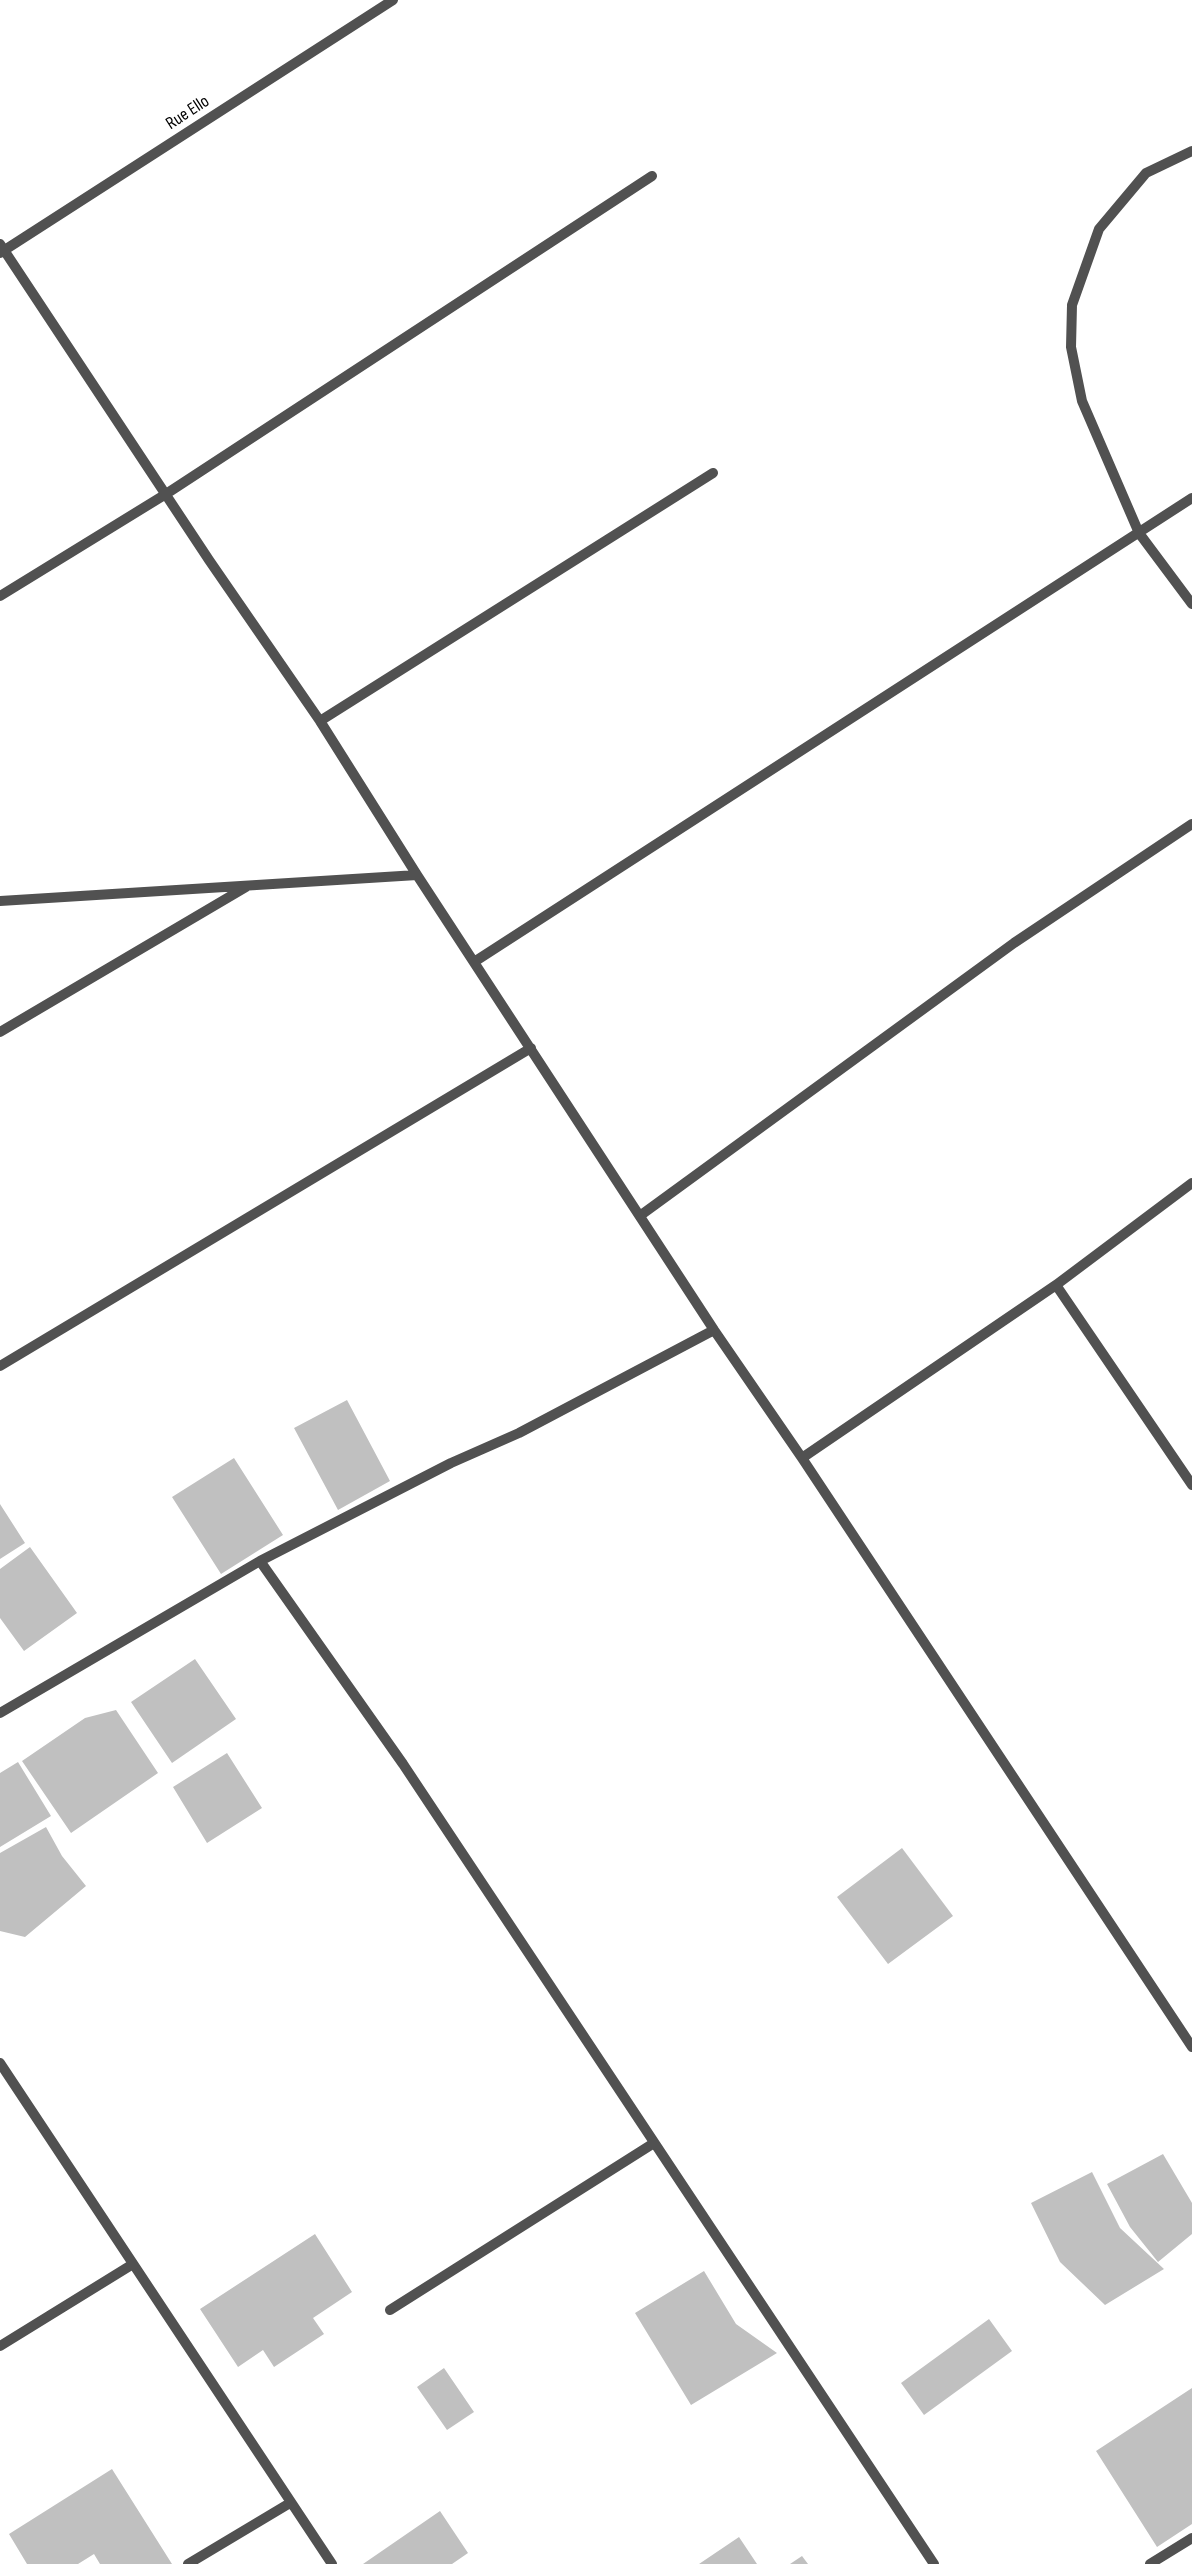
<!DOCTYPE html>
<style>
body{margin:0}
canvas{display:block;background:#fff}
</style>
<canvas width="1192" height="2564"></canvas>
<script>
const ctx = document.querySelector('canvas').getContext('2d');
ctx.lineJoin = 'round';
function paint(path, color) { ctx.fillStyle = color; ctx.fill(path, 'evenodd'); }
const poly = rows => new Path2D(rows.map(r => 'M' + r).join(''));
function strokePath(path, color, width, dash) { ctx.strokeStyle = color; ctx.lineWidth = width; ctx.lineCap = dash ? 'butt' : 'round'; ctx.setLineDash(dash || []); ctx.stroke(path); }
function write(font, color, halo, rows, align = 'center') {
  ctx.font = font + ' "Sofia Sans Condensed",sans-serif'; ctx.lineWidth = 4.5; ctx.setLineDash([]); ctx.textBaseline = 'middle'; ctx.strokeStyle = halo; ctx.fillStyle = color; for (const [text, x, y, turn = 0] of rows) {
    ctx.save(); ctx.translate(x, y); ctx.rotate((+turn || 0) * Math.PI / 180); ctx.textAlign = isNaN(turn) ? turn : align; if (halo) ctx.strokeText(text, 0, 0); ctx.fillText(text, 0, 0); ctx.restore();
  }
}
const building = poly([
 [347,1400,390,1481,338,1510,294,1428],
 [234,1458,283,1535,221,1574,172,1497],
 [0,1504,25,1543,0,1559],
 [30,1547,77,1613,24,1651,0,1618,0,1569],
 [195,1659,236,1719,172,1763,131,1702],
 [116,1710,158,1773,71,1833,22,1761,85,1718],
 [227,1753,262,1808,207,1843,173,1787],
 [18,1762,51,1816,0,1847,0,1773],
 [46,1827,62,1856,86,1886,25,1937,0,1931,0,1853],
 [902,1848,953,1916,888,1964,837,1897],
 [1163,2154,1192,2203,1192,2234,1158,2262,1130,2227,1107,2184],
 [1092,2172,1120,2228,1164,2269,1105,2305,1060,2262,1031,2203],
 [315,2234,352,2292,313,2318,324,2334,274,2367,263,2350,238,2367,200,2309],
 [704,2271,736,2324,777,2353,691,2405,635,2313],
 [989,2319,1012,2351,924,2415,901,2383],
 [444,2368,474,2412,447,2430,417,2387],
 [1192,2388,1192,2524,1157,2547,1096,2451],
 [112,2469,172,2564,100,2564,94,2554,78,2564,27,2564,9,2534],
 [440,2511,468,2553,452,2564,363,2564],
 [739,2537,757,2564,699,2564],
 [802,2556,808,2564,790,2564]
]);
const street = poly([
 [1192,151,1146,173,1099,229,1072,305,1071,347,1082,401,1139,533,1192,604],
 [0,244,209,560,320,721,417,875,714,1330,802,1458,1192,2047],
 [0,253,393,0],
 [0,596,166,494,652,176],
 [320,721,713,473],
 [0,901,417,875],
 [474,962,1192,498],
 [0,1032,246,887],
 [641,1215,1014,943,1192,824],
 [1056,1285,1192,1485],
 [0,1366,531,1048],
 [802,1458,1056,1285,1192,1183],
 [260,1561,403,1764,934,2564],
 [0,1713,260,1561,451,1463,519,1433,714,1330],
 [0,2063,332,2564],
 [390,2310,654,2143],
 [0,2346,133,2264],
 [188,2564,290,2503],
 [1150,2564,1192,2538]
]);
const streetNames = [
 ["Rue Ello",188,113,-33]
];
paint(building, '#c0c0c0');
strokePath(street, '#515151', 10);
write('18px', '#000', '#fff', streetNames);
</script>
